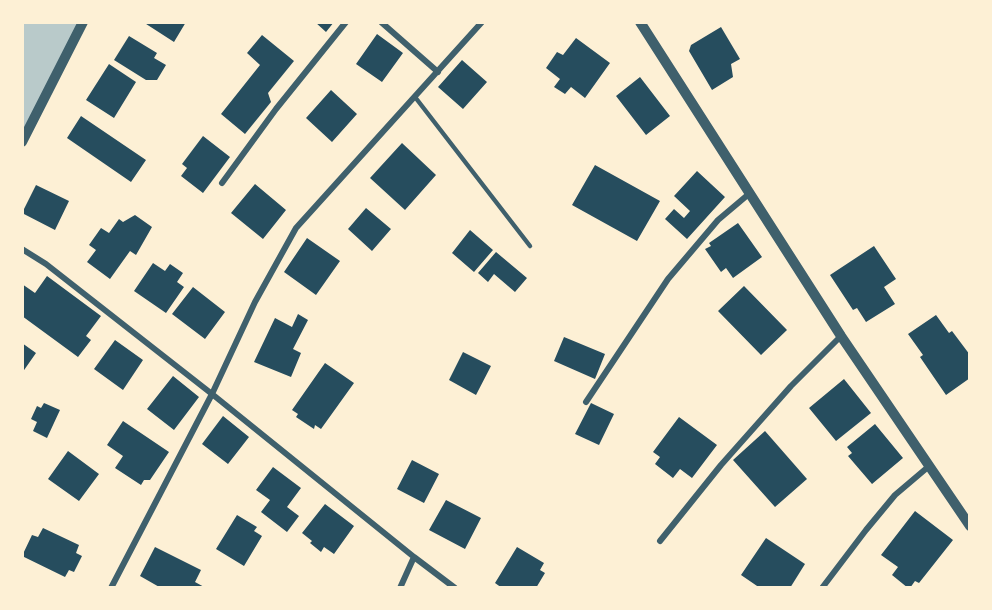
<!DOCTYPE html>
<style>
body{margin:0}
#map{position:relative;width:992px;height:610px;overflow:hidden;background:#fdf0d5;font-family:Inter,sans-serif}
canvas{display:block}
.frame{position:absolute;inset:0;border:24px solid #fdf0d5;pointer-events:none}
</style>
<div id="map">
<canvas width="992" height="610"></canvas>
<div class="frame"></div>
</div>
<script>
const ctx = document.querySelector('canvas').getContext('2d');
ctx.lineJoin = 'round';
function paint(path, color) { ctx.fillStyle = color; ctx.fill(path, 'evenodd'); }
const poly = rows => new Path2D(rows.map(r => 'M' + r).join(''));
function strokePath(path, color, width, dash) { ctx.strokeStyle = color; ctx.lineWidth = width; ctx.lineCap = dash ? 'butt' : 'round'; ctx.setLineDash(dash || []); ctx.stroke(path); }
const green = poly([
 [23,23,83,23,23,142]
]);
const building = poly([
 [143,22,186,22,174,42],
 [315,22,334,22,326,32],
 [721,27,740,59,731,64,733,77,712,90,689,51,691,45],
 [377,34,403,53,382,82,356,64],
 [262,35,294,61,268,93,271,102,245,134,221,114,260,65,247,53],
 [129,36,157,53,154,58,166,65,157,80,146,80,114,60],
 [576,38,610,63,585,98,571,87,565,94,554,87,560,79,546,68,557,52,563,55],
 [462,60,487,82,463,109,438,87],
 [109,64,136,82,114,118,86,100],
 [640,77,670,116,646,135,616,96],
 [331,90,357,114,332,142,306,118],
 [81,116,146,160,131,182,67,138],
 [203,136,230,157,203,193,181,176,187,168,182,164],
 [402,143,436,175,405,210,370,178],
 [595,165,660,201,637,241,572,205],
 [697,171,725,197,687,239,665,219,674,209,684,218,690,211,674,196],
 [255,184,286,210,263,239,231,213],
 [36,185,69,201,55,230,22,213],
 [366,208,391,229,372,251,348,229],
 [135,215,152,227,136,255,130,251,110,279,87,262,96,250,89,245,101,228,109,233,119,219,123,222],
 [738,223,762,257,733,278,726,268,721,272,705,249,711,246,709,243],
 [470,230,493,250,474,272,452,253],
 [307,238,340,261,316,295,284,272],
 [874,246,896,279,884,287,895,304,866,322,857,308,853,310,830,275],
 [496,252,527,278,515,292,494,274,488,282,478,273],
 [153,263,165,271,170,264,183,273,177,282,184,287,166,313,134,291],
 [47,276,101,316,86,336,91,340,78,357,22,316,22,284,35,293],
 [744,286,787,330,761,355,718,311],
 [193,287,225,312,205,339,172,314],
 [298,314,308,320,293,349,301,353,291,377,254,362,275,318,292,327],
 [936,315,949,333,952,331,970,355,970,378,946,395,920,357,923,355,908,334],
 [564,337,605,354,595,379,554,361],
 [115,340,143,360,123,390,94,369],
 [22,343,36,353,22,373],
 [463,352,491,366,476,395,449,380],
 [325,363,354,383,321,429,315,425,314,429,296,417,298,414,292,410],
 [173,376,199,397,174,430,147,409],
 [844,379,871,413,836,441,809,408],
 [44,403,60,410,47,438,33,431,37,422,31,419,37,406,41,408],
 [591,403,614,414,599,445,575,434],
 [223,416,249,437,228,464,202,444],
 [679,417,717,445,692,478,680,469,673,478,655,464,660,457,653,452],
 [123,421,169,452,150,480,144,480,141,485,115,468,123,456,107,445],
 [875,424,903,458,872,484,848,456,852,453,847,447],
 [765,431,807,479,775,507,733,460],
 [68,451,99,474,79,501,48,479],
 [412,460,439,474,424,503,397,489],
 [273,467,301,488,287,507,299,516,287,532,261,512,270,500,256,490],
 [446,500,481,518,465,549,429,530],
 [325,504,354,526,334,554,324,547,321,552,310,543,312,541,302,533],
 [915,511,953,540,919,583,915,581,910,588,908,588,892,575,898,567,881,555],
 [237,515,257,527,254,531,262,536,244,566,216,549],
 [43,528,79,545,76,553,82,556,74,572,69,570,65,577,22,556,32,535,38,537],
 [766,538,805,564,790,588,760,588,741,575],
 [155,547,201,570,195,582,206,588,161,588,140,576],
 [517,547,544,563,540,570,545,573,536,588,502,588,495,583]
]);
const service = poly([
 [415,97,530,246]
]);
const minor = poly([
 [381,22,438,72],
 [222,183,276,109,346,22],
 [22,249,46,264,212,394,414,557,455,588],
 [586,402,668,279,718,220,750,193],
 [660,541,721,465,791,386,841,336],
 [111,588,212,394,255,302,296,228,482,22],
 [400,588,414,557],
 [822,588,866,530,895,495,928,467]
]);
const tertiary = poly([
 [640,22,841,336,970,526],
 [22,142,83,22]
]);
paint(green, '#b9caca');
paint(building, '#264d5e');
strokePath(service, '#3f606c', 4.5);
strokePath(minor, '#3f606c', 6);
strokePath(tertiary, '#3f606c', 10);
</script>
